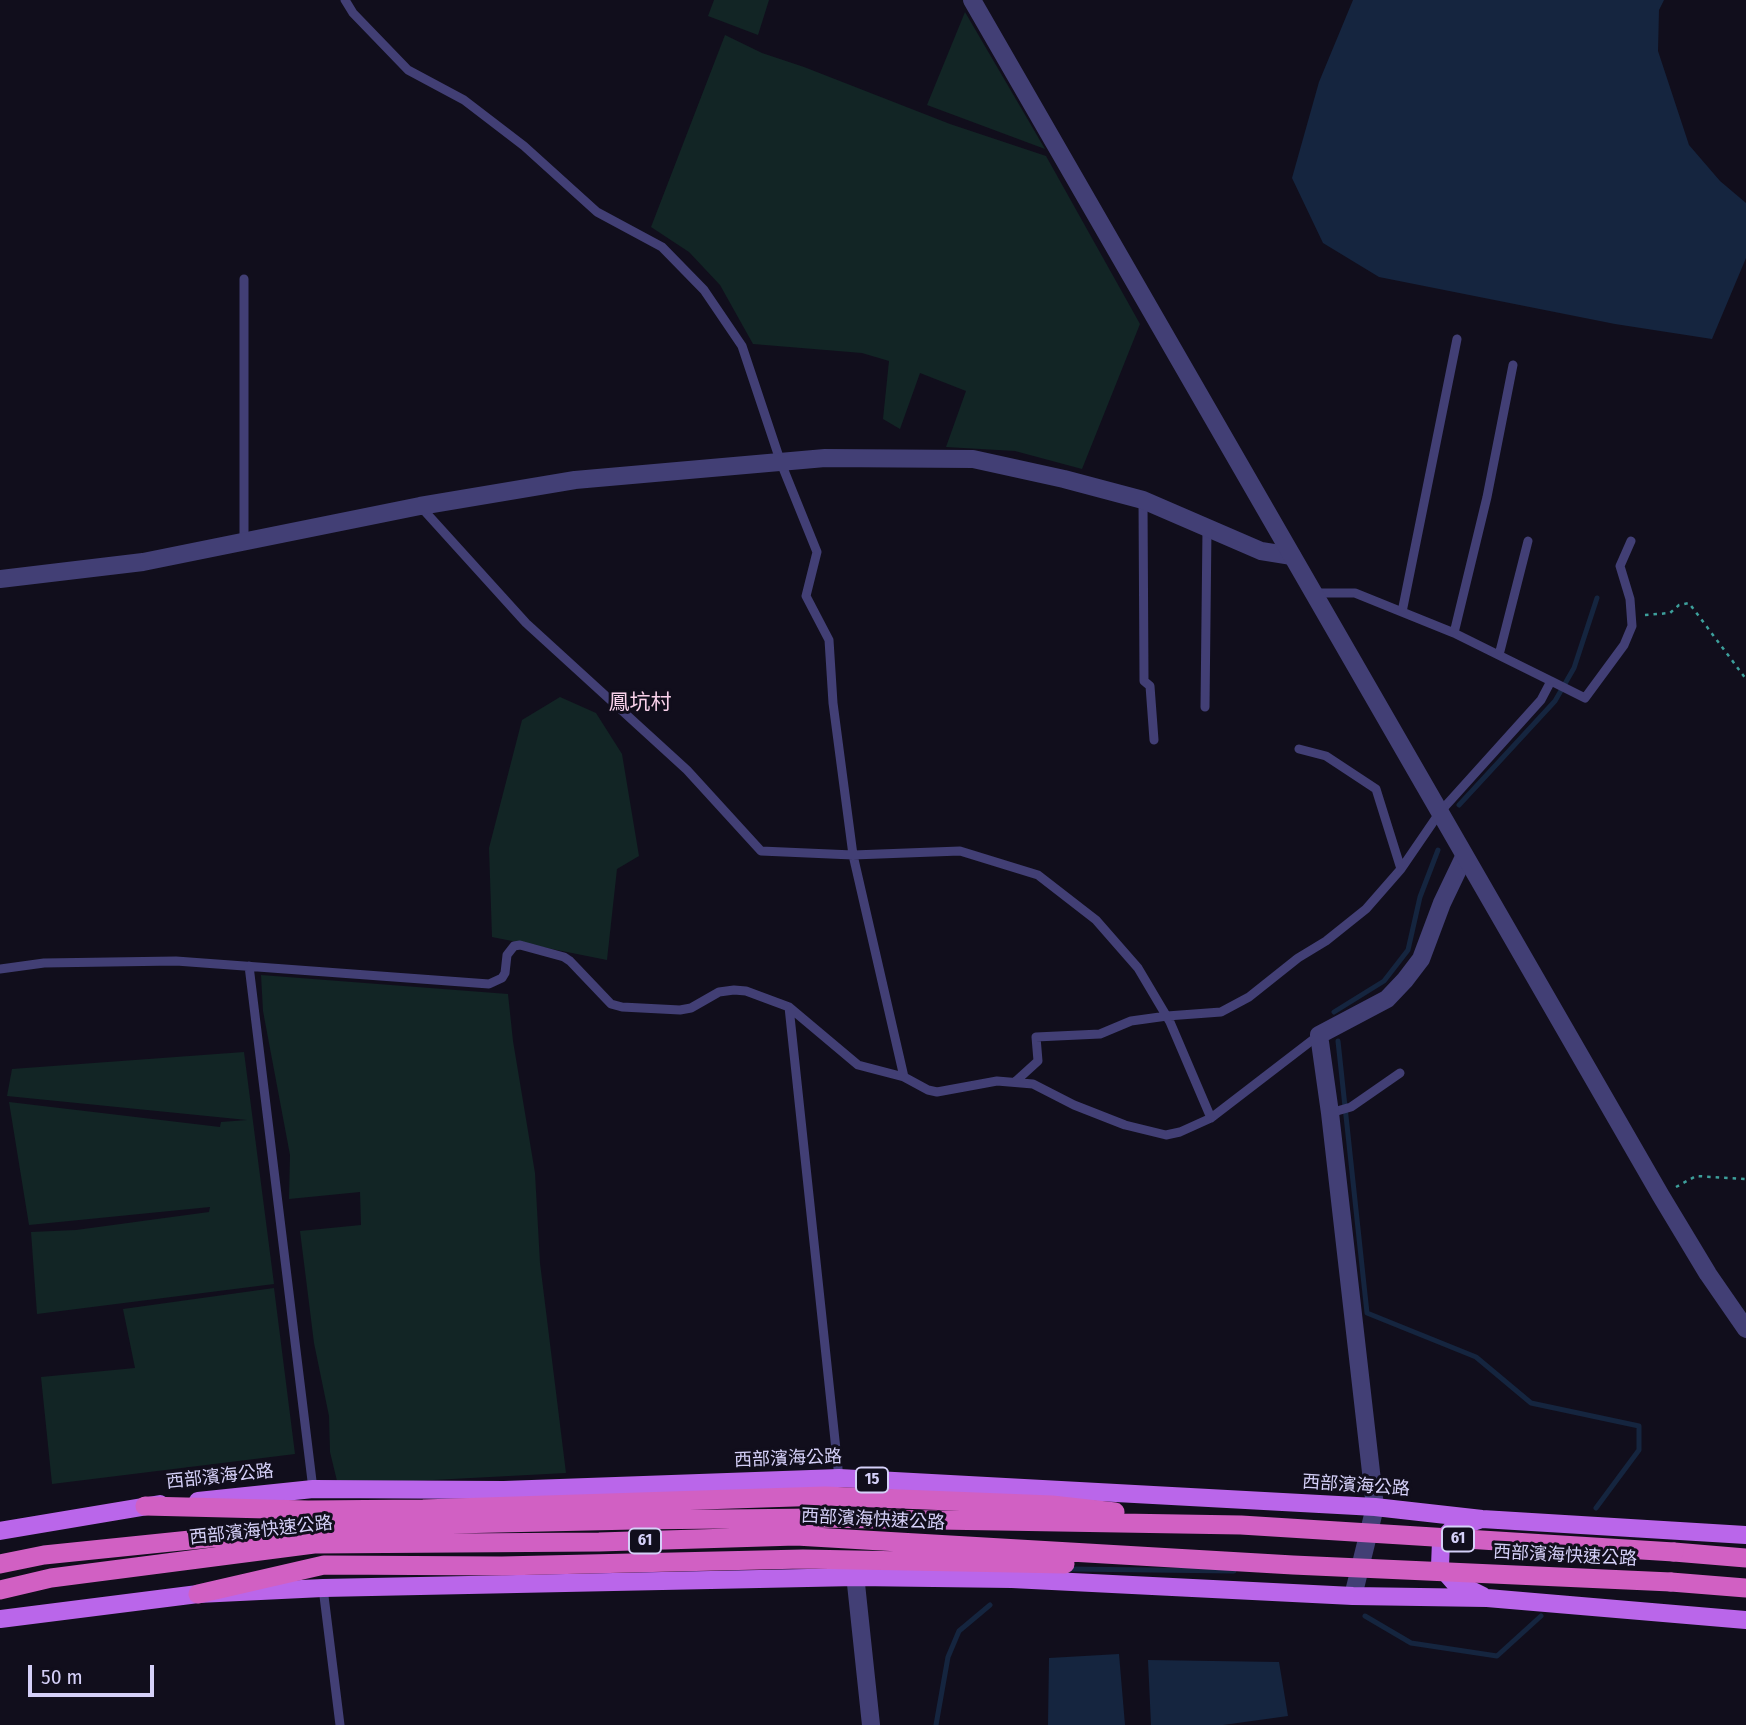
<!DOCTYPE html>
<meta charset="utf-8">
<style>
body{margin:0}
#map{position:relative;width:1746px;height:1725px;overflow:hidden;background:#110e1c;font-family:"Fira Sans Condensed",sans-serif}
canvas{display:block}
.scale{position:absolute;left:28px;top:1665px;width:126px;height:32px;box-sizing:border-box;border:4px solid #d5d0f8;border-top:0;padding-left:9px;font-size:21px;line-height:24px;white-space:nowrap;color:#d5d0f8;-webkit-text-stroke:5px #110e1c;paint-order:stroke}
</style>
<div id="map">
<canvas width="1746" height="1725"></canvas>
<div class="scale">50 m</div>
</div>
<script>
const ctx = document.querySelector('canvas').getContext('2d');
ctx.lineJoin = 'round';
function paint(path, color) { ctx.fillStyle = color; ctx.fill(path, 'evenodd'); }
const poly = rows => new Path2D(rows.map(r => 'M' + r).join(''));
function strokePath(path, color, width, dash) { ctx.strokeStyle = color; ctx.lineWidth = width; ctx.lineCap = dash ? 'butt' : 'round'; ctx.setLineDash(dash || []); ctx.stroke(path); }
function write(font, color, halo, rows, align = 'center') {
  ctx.font = font + ' "Fira Sans Condensed","Noto Sans TC",sans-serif'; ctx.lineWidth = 6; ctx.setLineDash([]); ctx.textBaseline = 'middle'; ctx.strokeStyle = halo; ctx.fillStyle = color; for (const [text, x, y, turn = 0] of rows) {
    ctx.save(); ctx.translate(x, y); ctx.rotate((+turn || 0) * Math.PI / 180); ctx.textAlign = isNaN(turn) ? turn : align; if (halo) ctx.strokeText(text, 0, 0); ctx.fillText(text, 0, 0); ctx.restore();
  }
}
const green = poly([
 [714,0,769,0,758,35,708,16],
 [965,12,1045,149,927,105],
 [725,35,762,53,804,67,950,124,1046,156,1140,324,1082,469,1015,451,946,447,966,391,920,373,900,429,883,419,889,361,862,353,753,344,720,285,689,252,651,227],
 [560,697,596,713,622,754,639,856,617,869,607,960,492,937,489,848,522,720],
 [261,975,508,994,513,1041,535,1173,540,1263,566,1473,338,1485,330,1452,329,1416,314,1343,300,1231,361,1225,360,1192,289,1199,290,1155,263,1011],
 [244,1052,274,1284,37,1314,31,1232,76,1230,209,1212,210,1207,29,1225,9,1102,220,1127,221,1122,247,1120,7,1096,12,1069],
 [274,1288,295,1454,52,1484,41,1377,135,1368,123,1309]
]);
const water = poly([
 [1353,0,1664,0,1659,10,1658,51,1689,145,1720,181,1746,203,1746,258,1712,339,1615,324,1379,277,1323,243,1292,178,1319,82],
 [1119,1654,1125,1725,1048,1725,1049,1658],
 [1148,1660,1279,1662,1288,1716,1223,1725,1151,1725]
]);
const stream = poly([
 [1459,805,1555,701,1574,668,1597,598],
 [1334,1012,1384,981,1408,950,1420,897,1438,850],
 [1338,1041,1367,1313,1476,1357,1531,1403,1639,1426,1639,1450,1596,1508],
 [1069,1569,1234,1571],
 [1365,1616,1411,1643,1497,1656,1541,1616],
 [936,1725,948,1657,959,1631,990,1605]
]);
const path = poly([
 [1645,615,1670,613,1679,605,1689,603,1746,679],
 [1676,1187,1696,1176,1746,1179]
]);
const service = poly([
 [345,0,353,13,408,70,464,100,524,146,597,212,662,247,704,290,742,346,781,463,817,552,806,596,829,640,833,703,853,855,904,1077],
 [1143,500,1144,681,1150,686,1154,740],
 [420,506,526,623,687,770,761,851,853,855,960,851,1038,875,1096,920,1138,968,1170,1022,1211,1118],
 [244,541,244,279],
 [1402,612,1457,339],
 [1454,633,1487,497,1513,365],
 [1499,655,1528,541],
 [1551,681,1585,698,1624,645,1632,626,1630,599,1620,566,1631,541],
 [1205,707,1207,528],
 [1299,749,1326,756,1376,789,1401,869],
 [249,966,313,1489],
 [0,969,44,963,176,961,489,984,502,978,505,973,507,955,514,946,520,945,564,957,570,961,611,1004,622,1007,680,1010,691,1008,719,992,734,990,746,991,789,1007,858,1065,904,1077,928,1090,937,1092,997,1081,1033,1084,1074,1105,1125,1125,1166,1135,1180,1132,1211,1118,1319,1035],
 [789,1007,839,1478],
 [1016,1081,1038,1061,1036,1037,1100,1034,1131,1021,1167,1016,1221,1012,1249,997,1298,958,1326,941,1366,909,1401,869,1440,812,1541,700,1551,681,1454,633,1355,593,1314,593],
 [1330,1113,1351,1107,1400,1073],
 [323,1588,340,1725]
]);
const minor = poly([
 [0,579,143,562,420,506,575,480,825,458,973,459,1064,479,1143,500,1261,551,1292,556],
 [854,1565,871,1725],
 [1353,1596,1375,1507,1330,1113,1319,1035,1387,999,1405,980,1421,959,1442,903,1464,857]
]);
const tertiary = poly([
 [972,0,1661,1196,1708,1274,1746,1329]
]);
const primary = poly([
 [198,1501,313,1489,504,1490,839,1478,1375,1507,1482,1519,1746,1535],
 [1479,1520,1452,1529,1441,1541,1440,1566,1453,1581,1483,1596],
 [0,1531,160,1504],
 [0,1619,198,1594,323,1588,856,1577,1012,1579,1353,1596,1487,1598,1746,1620]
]);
const trunk = poly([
 [1674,1552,1746,1558],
 [1671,1582,1746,1588]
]);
const trunkBridge = poly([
 [145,1506,308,1510,423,1509,825,1496,1052,1505,1115,1512],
 [0,1564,44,1555,317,1527,634,1520,816,1518,1241,1525,1674,1552],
 [0,1590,51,1578,314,1544,599,1542,796,1536,1293,1565,1671,1582],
 [198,1594,324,1565,502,1566,803,1559,1065,1564]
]);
const shields = [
 [872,1480,32],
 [1458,1539,32],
 [645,1541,32]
];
const shieldNames = [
 ["15",872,1480],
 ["61",1458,1539],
 ["61",645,1541]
];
const streetNames = [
 ["西部濱海公路",788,1459,-2],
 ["西部濱海公路",220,1477,-6],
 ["西部濱海公路",1356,1486,4],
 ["西部濱海快速公路",873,1520,3],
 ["西部濱海快速公路",261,1531,-6],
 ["西部濱海快速公路",1565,1556,3]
];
const quarterNames = [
 ["鳳坑村",640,703]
];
paint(green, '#122525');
paint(water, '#15253f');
strokePath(stream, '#15253f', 5);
strokePath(path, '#3d9f9b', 2.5, [3.5, 5]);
strokePath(service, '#423f75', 9);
strokePath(minor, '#423f75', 18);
strokePath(tertiary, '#423f75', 18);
strokePath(primary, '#ba66ea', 18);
strokePath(trunk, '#d160c3', 19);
strokePath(trunkBridge, '#d160c3', 19);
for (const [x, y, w] of shields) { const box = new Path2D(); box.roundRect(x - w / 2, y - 12.5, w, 25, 5); ctx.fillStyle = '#110e1c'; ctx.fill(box); strokePath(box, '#d5d0f8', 2); }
write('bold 16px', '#d5d0f8', null, shieldNames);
write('18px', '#d5d0f8', '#110e1c', streetNames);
write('21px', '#f9d1ea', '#110e1c', quarterNames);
</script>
